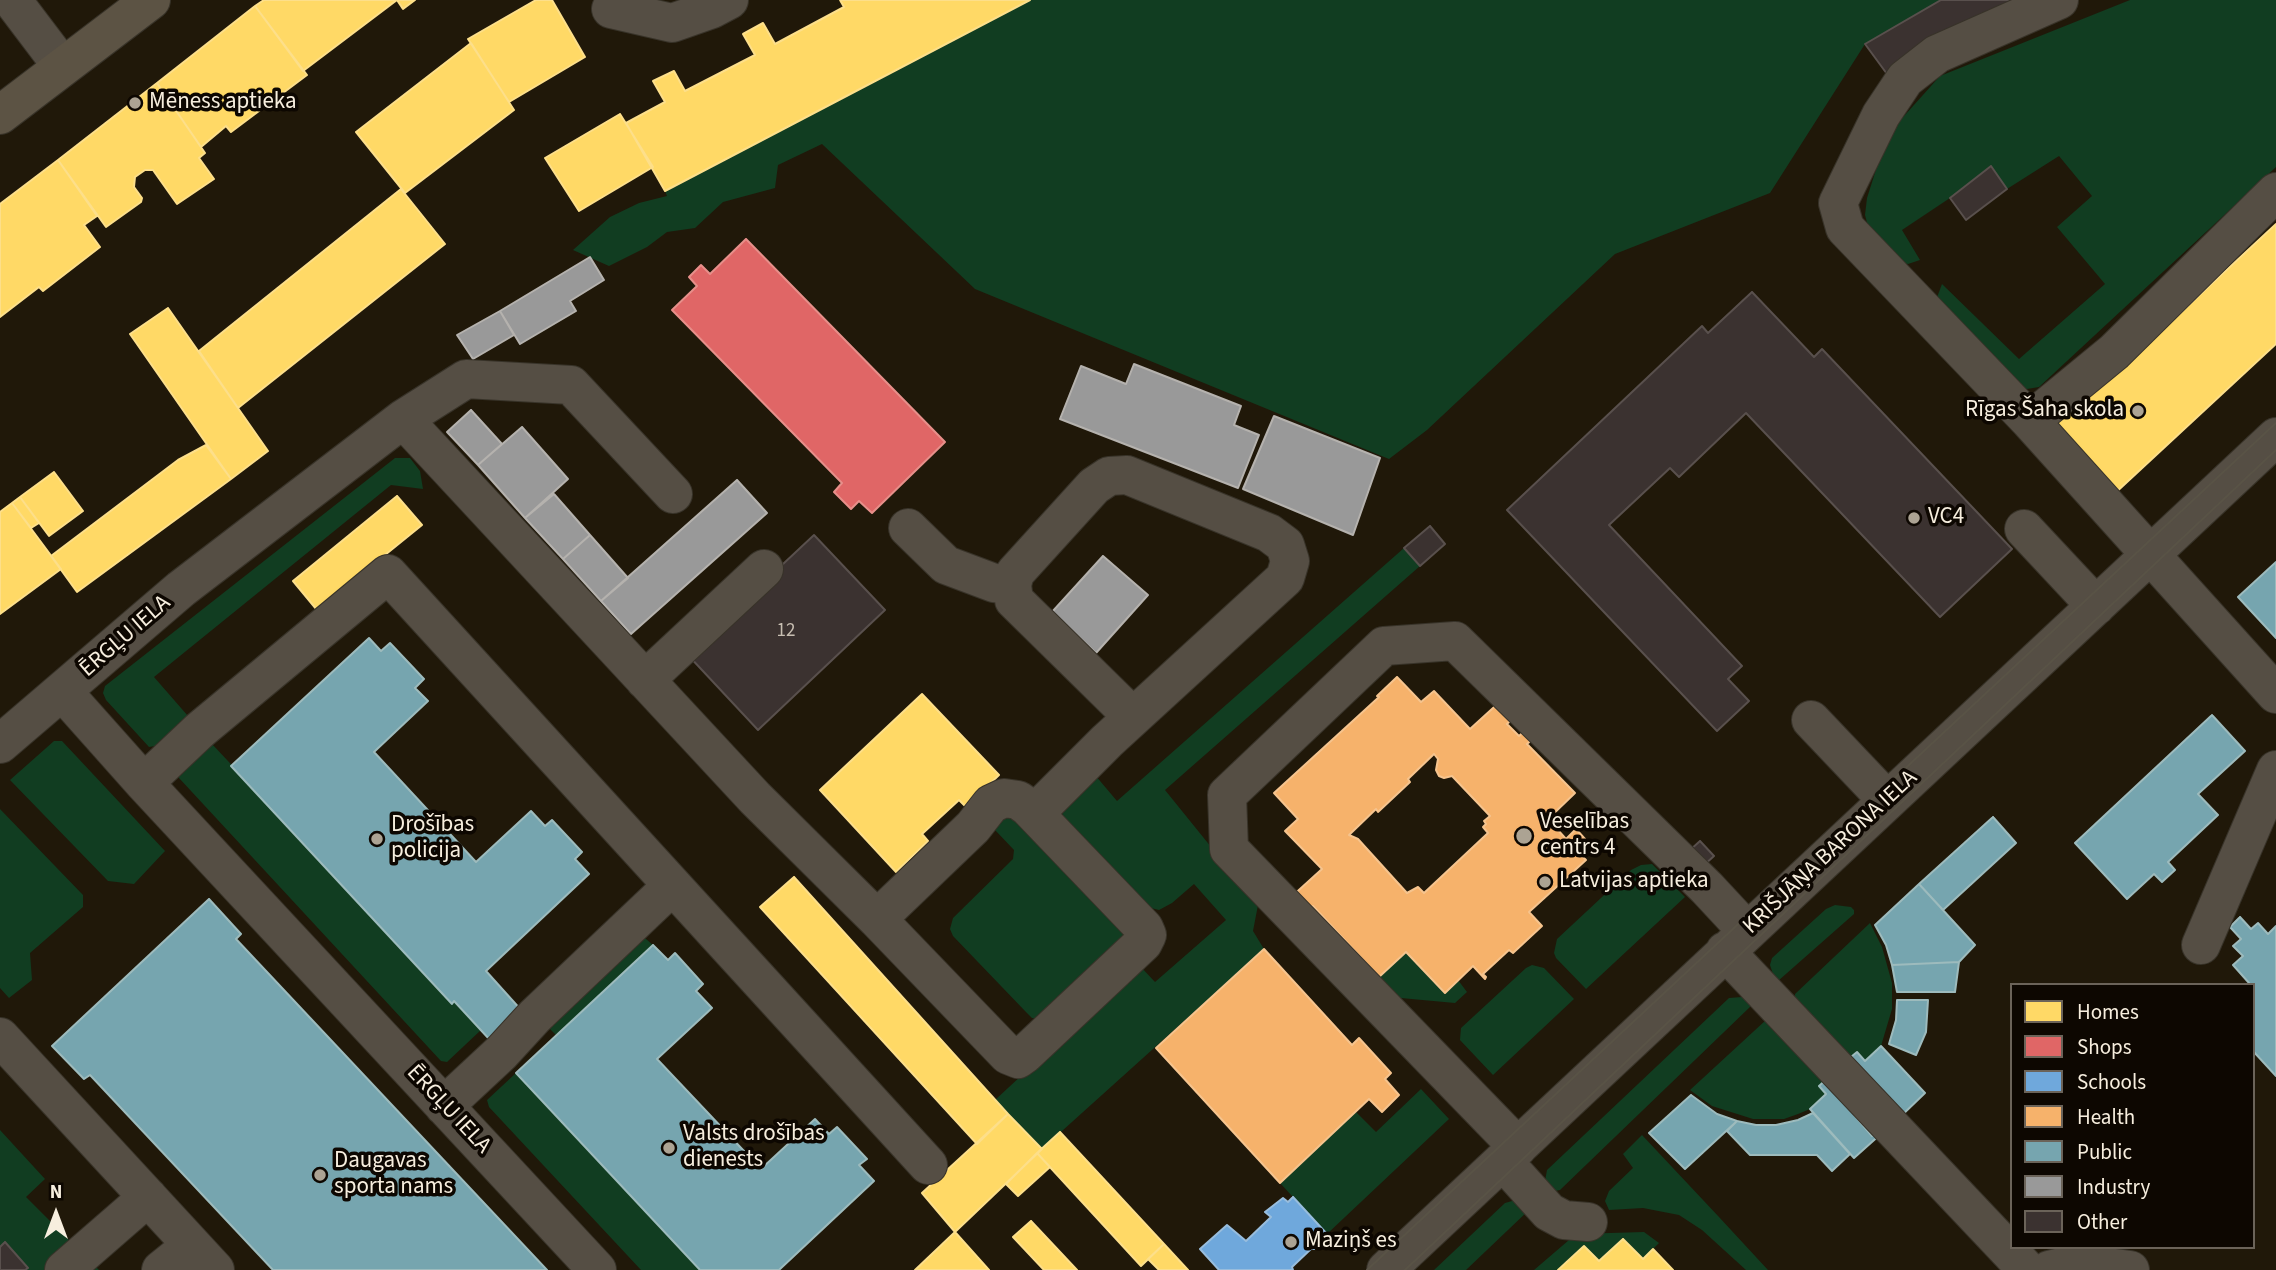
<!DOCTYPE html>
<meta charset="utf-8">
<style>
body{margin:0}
#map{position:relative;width:2276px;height:1270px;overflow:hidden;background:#201809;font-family:"Source Sans 3",sans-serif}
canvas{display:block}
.legend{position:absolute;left:2010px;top:983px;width:245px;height:266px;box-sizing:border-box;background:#0d0701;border:2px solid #6b6359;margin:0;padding:9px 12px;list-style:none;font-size:21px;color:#f7eede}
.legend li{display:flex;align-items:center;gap:14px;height:35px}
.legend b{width:35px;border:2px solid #6b6359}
.north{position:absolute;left:21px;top:1179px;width:70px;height:70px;-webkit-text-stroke:5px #0d0701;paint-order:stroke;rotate:0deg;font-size:19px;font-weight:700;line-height:28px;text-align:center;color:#f7eede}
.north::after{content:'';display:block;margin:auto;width:24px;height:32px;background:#f7eede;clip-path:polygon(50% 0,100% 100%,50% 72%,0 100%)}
</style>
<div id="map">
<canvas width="2276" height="1270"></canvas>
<ul class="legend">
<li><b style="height:19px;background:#ffd966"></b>Homes</li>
<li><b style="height:19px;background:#e06666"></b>Shops</li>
<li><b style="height:19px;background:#6fa8dc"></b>Schools</li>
<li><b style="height:19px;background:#f6b26b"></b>Health</li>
<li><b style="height:19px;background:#76a5af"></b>Public</li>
<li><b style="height:19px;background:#999"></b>Industry</li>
<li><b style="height:19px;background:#3b3230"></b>Other</li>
</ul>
<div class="north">N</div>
</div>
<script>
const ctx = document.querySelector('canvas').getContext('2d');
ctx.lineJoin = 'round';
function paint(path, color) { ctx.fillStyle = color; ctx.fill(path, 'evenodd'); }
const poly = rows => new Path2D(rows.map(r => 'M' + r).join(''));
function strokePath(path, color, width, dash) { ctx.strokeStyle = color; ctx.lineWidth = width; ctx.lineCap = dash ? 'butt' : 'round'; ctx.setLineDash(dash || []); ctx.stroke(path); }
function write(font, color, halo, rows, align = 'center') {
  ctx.font = font + ' "Source Sans 3",sans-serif'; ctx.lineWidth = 7; ctx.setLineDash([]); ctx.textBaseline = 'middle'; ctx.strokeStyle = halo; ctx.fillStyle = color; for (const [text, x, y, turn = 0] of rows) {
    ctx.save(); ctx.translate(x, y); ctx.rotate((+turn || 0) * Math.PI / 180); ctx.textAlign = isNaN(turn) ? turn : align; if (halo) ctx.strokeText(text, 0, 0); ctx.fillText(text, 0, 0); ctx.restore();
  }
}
const green = poly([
 [1030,0,1941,0,1865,44,1770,193,1615,254,1427,430,1389,459,975,289,822,144,778,165,775,188,723,202,695,228,667,232,647,247,609,266,573,250,610,217,639,203,667,196,665,191],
 [2130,0,2276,0,2276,167,2039,387,2027,389,2014,386,1933,308,1942,284,2019,359,2105,284,2057,227,2092,196,2059,156,2007,189,1990,166,1950,198,1902,230,1920,260,1908,264,1892,261,1869,230,1865,215,1867,198,1887,135,1940,76],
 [395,458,410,458,420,471,423,489,391,485,154,677,188,716,155,746,149,747,106,700,103,693,105,686],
 [1404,548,1420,566,1165,790,1258,905,1253,931,1264,949,1042,1149,995,1100,1140,966,1155,982,1226,920,1194,884,1172,903,1159,910,1143,906,1069,829,1062,814,1067,802,1095,775,1117,801],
 [54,741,62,741,165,851,134,884,108,881,10,780],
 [212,744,481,1030,447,1062,441,1061,179,778,179,773],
 [0,809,83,895,83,907,30,953,32,980,9,998,0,988],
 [1010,811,1128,938,1039,1019,1032,1018,1025,1011,953,936,950,929,953,918,1013,859,1014,850,995,830,995,825],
 [1652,864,1685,897,1586,989,1556,958,1554,953,1557,939,1631,870,1641,865],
 [1835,905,1851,907,1854,910,1854,914,1778,981,1774,977,1770,965,1772,958,1826,909],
 [1313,906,1379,977,1406,952,1445,993,1458,980,1467,992,1455,1003,1379,996,1304,915],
 [1870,923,1882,947,1892,983,1892,1009,1881,1046,1865,1061,1857,1052,1846,1061,1795,1001,1795,994],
 [638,937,646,939,653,945,556,1035,544,1023],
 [1532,965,1544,968,1574,999,1493,1075,1460,1040,1461,1028,1526,968],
 [1742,997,1750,1002,1750,1007,1560,1190,1555,1191,1545,1181,1547,1170,1729,998],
 [1766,1020,1830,1076,1819,1086,1826,1094,1810,1109,1798,1114,1784,1119,1753,1119,1712,1106,1690,1090],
 [516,1073,700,1270,641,1270,489,1107,487,1100],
 [1421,1089,1449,1119,1327,1234,1280,1183,1356,1112,1376,1132],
 [0,1130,45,1179,26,1197,99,1270,0,1270],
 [1642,1135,1719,1217,1768,1270,1746,1270,1702,1230,1679,1215,1643,1208,1609,1210,1605,1201,1609,1191,1633,1168,1623,1154],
 [1512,1201,1521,1201,1529,1210,1466,1270,1434,1270,1505,1203],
 [1644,1232,1659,1243,1643,1259,1623,1239,1599,1261,1584,1246,1558,1270,1534,1270,1576,1234]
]);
const homes = poly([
 [264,0,415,0,403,9,397,0,303,71,255,6,264,0],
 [536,0,552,0,585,57,509,102,468,39,536,0],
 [840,0,1030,0,665,191,626,123,665,102,653,81,674,71,685,91,755,55,743,34,763,23,775,44,844,7,840,0],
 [255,6,307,75,231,132,226,126,201,147,157,83,255,6],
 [471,43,514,110,405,193,356,132,471,43],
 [157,83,205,153,199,158,214,179,177,204,153,170,145,170,135,177,134,187,142,198,141,202,106,227,58,160,157,83],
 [620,114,653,167,579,211,545,158,620,114],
 [58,160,97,216,84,225,100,247,43,291,39,287,0,317,0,204,58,160],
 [401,189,445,244,238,408,199,351,401,189],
 [2276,224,2276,344,2112,496,2050,425,2105,383,2276,224],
 [168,308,268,451,231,479,130,334,168,308],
 [206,445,231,479,77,592,51,556,178,460,206,445],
 [54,472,83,511,49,536,20,497,54,472],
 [397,496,422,525,317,610,293,581,397,496],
 [20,497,39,523,31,528,12,503,20,497],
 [12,503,61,569,0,614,0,512,12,503],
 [922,694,999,775,966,807,959,800,922,834,928,841,896,872,820,790,922,694],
 [794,877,1008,1114,977,1144,760,907,794,877],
 [1008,1114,1042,1149,955,1232,922,1193,1008,1114],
 [1060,1132,1164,1244,1141,1266,1037,1153,1060,1132],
 [1037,1153,1050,1167,1018,1196,1006,1184,1037,1153],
 [1031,1221,1077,1270,1044,1270,1013,1237,1031,1221],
 [955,1232,989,1270,915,1270,955,1232],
 [1623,1239,1643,1259,1653,1249,1673,1270,1558,1270,1584,1246,1599,1261,1623,1239],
 [1164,1244,1188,1270,1159,1270,1148,1259,1164,1244]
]);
const shops = poly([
 [746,239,945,442,872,513,859,501,851,509,834,492,842,483,672,310,697,286,689,277,701,265,710,274,746,239]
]);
const schools = poly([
 [1293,1197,1327,1234,1318,1242,1320,1244,1314,1249,1312,1248,1292,1267,1293,1270,1219,1270,1200,1249,1227,1225,1246,1241,1271,1217,1265,1212,1283,1198,1288,1202,1293,1197]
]);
const health = poly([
 [1397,677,1421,702,1434,691,1470,729,1504,698,1518,713,1507,724,1519,736,1530,726,1538,734,1527,744,1575,793,1548,819,1566,839,1576,829,1585,839,1575,849,1586,860,1529,912,1542,926,1513,953,1509,950,1483,974,1486,977,1485,979,1473,966,1445,993,1406,952,1379,977,1313,906,1304,915,1289,899,1322,869,1285,831,1298,819,1274,793,1379,697,1377,696,1397,677],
 [1434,754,1438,759,1436,770,1439,776,1444,778,1452,776,1490,816,1484,821,1486,824,1483,827,1488,833,1424,893,1418,887,1407,893,1358,839,1349,835,1376,809,1378,812,1410,782,1408,779,1434,754],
 [1264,949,1352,1045,1359,1038,1391,1073,1385,1079,1399,1095,1382,1112,1369,1099,1280,1183,1156,1048,1264,949]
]);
const public = poly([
 [2276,562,2276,638,2238,597,2276,562],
 [369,638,381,651,390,643,424,679,415,688,428,701,374,752,476,862,531,811,545,826,552,820,582,852,575,859,589,874,486,971,522,1011,490,1040,454,1001,452,1004,231,766,369,638],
 [2212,715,2245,751,2198,794,2218,815,2168,862,2175,870,2162,882,2154,874,2127,899,2075,843,2212,715],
 [1993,817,2016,843,1943,910,1919,884,1993,817],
 [1919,884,1975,945,1959,962,1892,965,1886,945,1875,925,1919,884],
 [209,899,241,934,236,939,547,1270,273,1270,90,1075,84,1079,52,1046,209,899],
 [2240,917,2251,929,2258,923,2268,934,2276,926,2276,1076,2253,1051,2253,985,2248,985,2249,983,2233,965,2243,956,2233,946,2241,939,2230,927,2240,917],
 [653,945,668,960,675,953,703,984,696,991,712,1008,657,1059,761,1169,815,1119,829,1134,837,1127,867,1159,859,1165,874,1181,779,1270,700,1270,516,1073,653,945],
 [1959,962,1955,992,1897,992,1892,965,1959,962],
 [1897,1000,1928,1000,1926,1032,1916,1055,1889,1044,1896,1020,1897,1000],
 [1881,1046,1925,1093,1898,1119,1846,1061,1857,1052,1865,1061,1881,1046],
 [1830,1076,1856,1117,1872,1136,1878,1130,1882,1133,1854,1158,1810,1109,1826,1094,1819,1086,1830,1076],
 [1691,1095,1717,1114,1737,1121,1685,1169,1649,1133,1691,1095],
 [1813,1113,1850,1154,1832,1171,1817,1155,1750,1155,1727,1131,1737,1121,1756,1125,1776,1125,1798,1120,1813,1113]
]);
const industry = poly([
 [590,257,604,280,570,301,576,311,520,344,500,311,590,257],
 [500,311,514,335,473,359,457,335,500,311],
 [1134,364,1241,406,1234,425,1259,435,1238,488,1060,419,1081,366,1126,384,1134,364],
 [471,410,502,444,478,465,447,432,471,410],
 [1274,416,1380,458,1353,535,1243,489,1274,416],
 [522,427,568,479,525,518,478,465,522,427],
 [737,480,767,513,631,634,601,601,737,480],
 [554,494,590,535,563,559,525,518,554,494],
 [590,535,628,578,601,601,563,559,590,535],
 [1103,556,1148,595,1096,653,1052,612,1103,556]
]);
const building = poly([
 [1941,0,2023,0,1887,74,1865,44,1941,0],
 [1991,166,2007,189,1966,220,1950,198,1991,166],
 [1752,292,1814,357,1822,349,2012,549,1940,617,1746,413,1679,477,1670,468,1609,525,1742,666,1728,679,1749,701,1717,731,1507,510,1702,326,1708,333,1752,292],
 [1430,526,1445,544,1420,566,1404,548,1430,526],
 [814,535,885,610,758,730,687,654,814,535],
 [1700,841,1714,856,1703,866,1689,851,1700,841],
 [5,1242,28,1268,25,1270,0,1270,0,1247,5,1242]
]);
const minor = poly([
 [12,0,62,66],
 [2059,0,1937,54,1905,79,1881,115,1838,203,1845,228,2030,421,2276,694],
 [611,9,672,23,712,9,729,0],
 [403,419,466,379,571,385,673,494],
 [2030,421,2114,352,2276,192],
 [908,528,946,565,994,583,1012,585],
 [2024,529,2096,606],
 [645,680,764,569],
 [63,692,144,783,597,1270],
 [1811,720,1887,800],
 [0,744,181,589,403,419,755,798,877,919,1008,1055,1018,1059,1025,1054,1143,943,1147,935,1144,928,1028,807,1018,800,1004,798,991,804,973,827,877,919],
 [144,783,200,730,388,574,928,1165],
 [1035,813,1107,741,1285,578,1290,561,1285,545,1269,533,1127,475,1109,476,1094,486,1015,573,1012,585,1014,600,1133,717],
 [2201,945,2276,770],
 [1725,951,2027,1270],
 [0,1037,215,1270],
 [444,1106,502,1052,535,1016,672,886],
 [1518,1147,1229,849,1227,795,1384,646,1455,641,1707,888,1747,931],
 [1503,1161,1549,1212,1564,1220,1588,1222],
 [64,1270,148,1197],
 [161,1270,192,1245],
 [1386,1270,2276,437],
 [2049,1270,2078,1263,2130,1270]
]);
const highway = poly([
 [0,115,151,0]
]);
const tram = poly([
 [1367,1270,2276,423],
 [1405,1270,2276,450]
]);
const markers = [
 [135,103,7,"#aca393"],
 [2138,411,7,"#aca393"],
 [1914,518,7,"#aca393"],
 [1524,836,9,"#aca393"],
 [377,839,7,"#aca393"],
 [1545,882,7,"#aca393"],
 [669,1148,7,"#aca393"],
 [320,1175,7,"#aca393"],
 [1291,1242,7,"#aca393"]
];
const numberNames = [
 ["12",786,632]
];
const poiNames = [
 ["Mēness aptieka",149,103],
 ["Rīgas Šaha skola",2124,411,"right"],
 ["VC4",1928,518],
 ["Veselības",1540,823],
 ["centrs 4",1540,849],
 ["Drošības",391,826],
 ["policija",391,852],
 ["Latvijas aptieka",1559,882],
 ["Valsts drošības",683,1135],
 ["dienests",683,1161],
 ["Daugavas",334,1162],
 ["sporta nams",334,1188],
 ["Maziņš es",1305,1242]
];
const streetNames = [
 ["ĒRGĻU IELA",126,637,-41],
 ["KRIŠJĀŅA BARONA IELA",1831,853,-43],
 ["ĒRGĻU IELA",448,1110,47]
];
paint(green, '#113d21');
paint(homes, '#ffd966');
strokePath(homes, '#fddf8a', 2);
paint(shops, '#e06666');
strokePath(shops, '#e78f8a', 2);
paint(schools, '#6fa8dc');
strokePath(schools, '#98bddd', 2);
paint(health, '#f6b26b');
strokePath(health, '#f6c48e', 2);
paint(public, '#76a5af');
strokePath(public, '#9dbbbd', 2);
paint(industry, '#999');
strokePath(industry, '#b5b2ae', 2);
paint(building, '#3b3230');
strokePath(building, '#59504d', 2);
strokePath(minor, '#383329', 40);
strokePath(highway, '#383329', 40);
strokePath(minor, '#554e44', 38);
strokePath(highway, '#5c5344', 38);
strokePath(tram, '#595346', 2);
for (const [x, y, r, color] of markers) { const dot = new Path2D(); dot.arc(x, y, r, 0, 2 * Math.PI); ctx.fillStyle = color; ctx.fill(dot); strokePath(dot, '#0d0701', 2.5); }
write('19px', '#c8bfb2', null, numberNames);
write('23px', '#f7eede', '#0d0701', poiNames, 'left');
write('23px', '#f7eede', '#0d0701', streetNames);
</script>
